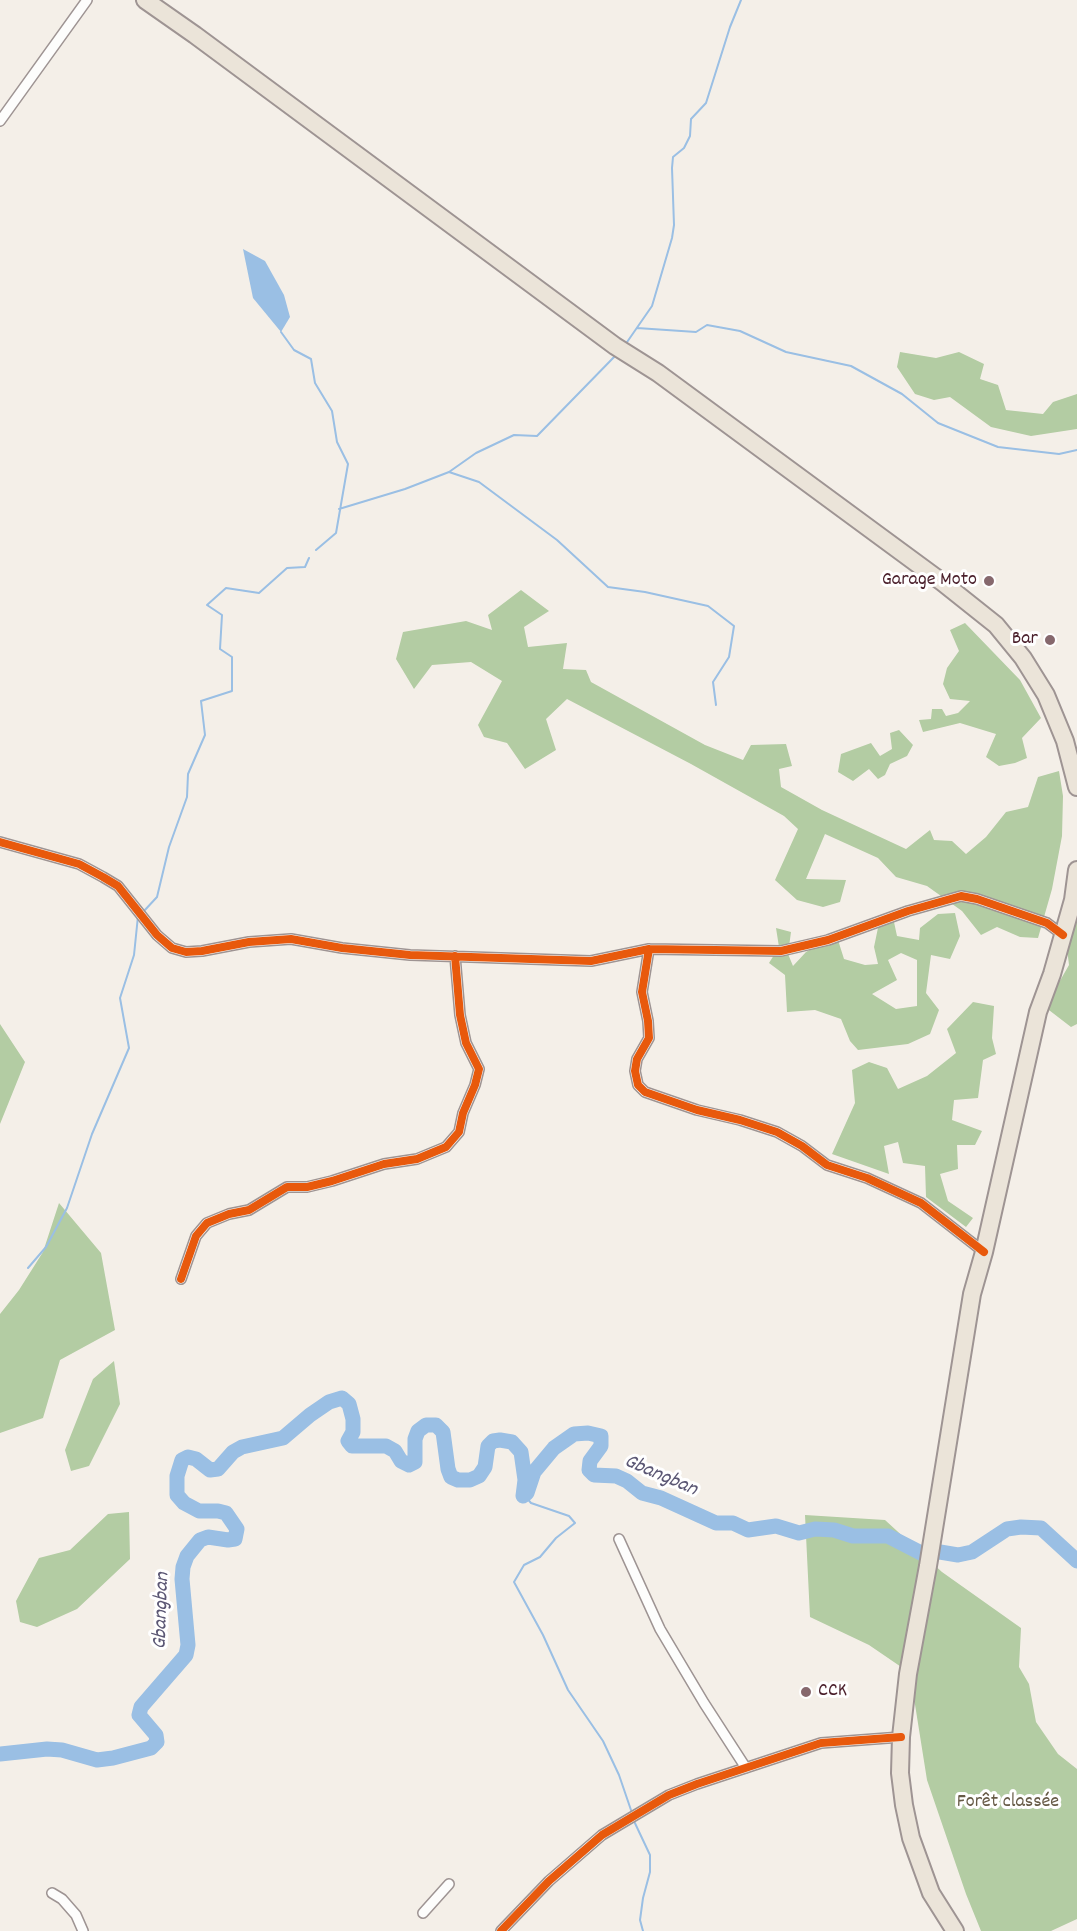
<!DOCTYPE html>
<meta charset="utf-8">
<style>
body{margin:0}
canvas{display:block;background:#f4efe8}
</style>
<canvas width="1077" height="1931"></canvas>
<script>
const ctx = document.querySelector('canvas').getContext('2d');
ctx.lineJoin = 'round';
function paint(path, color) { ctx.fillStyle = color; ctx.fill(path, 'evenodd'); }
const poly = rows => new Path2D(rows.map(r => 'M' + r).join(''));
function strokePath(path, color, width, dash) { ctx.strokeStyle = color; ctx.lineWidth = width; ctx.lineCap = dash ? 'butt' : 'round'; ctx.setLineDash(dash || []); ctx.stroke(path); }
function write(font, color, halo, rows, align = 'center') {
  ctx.font = font + ' Dekko,sans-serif'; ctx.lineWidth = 6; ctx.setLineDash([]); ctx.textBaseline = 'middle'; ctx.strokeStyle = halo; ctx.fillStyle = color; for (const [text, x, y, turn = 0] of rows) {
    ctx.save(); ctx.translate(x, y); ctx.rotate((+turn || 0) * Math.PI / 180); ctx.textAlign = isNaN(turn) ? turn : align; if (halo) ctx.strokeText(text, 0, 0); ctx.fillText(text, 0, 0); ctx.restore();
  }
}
const forest = poly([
 [900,352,936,358,959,352,984,364,980,379,998,385,1006,410,1043,414,1053,402,1077,394,1077,429,1031,436,991,427,950,397,934,400,915,394,897,367],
 [521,590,549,611,524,627,528,647,567,643,563,669,586,670,591,682,705,745,743,760,751,745,786,744,792,766,779,769,781,787,822,810,906,849,930,830,934,840,952,841,966,854,986,837,1006,812,1028,807,1038,777,1059,771,1063,796,1062,836,1052,889,1038,938,1020,937,997,927,981,935,962,911,927,886,896,877,878,858,825,834,806,879,846,880,840,902,823,907,797,900,775,880,798,829,784,816,691,764,567,699,546,719,556,750,525,769,507,743,484,737,478,725,502,681,471,662,432,665,414,689,396,659,403,632,466,621,492,630,488,615],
 [965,623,1020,680,1041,718,1022,738,1027,758,1015,763,999,766,986,757,996,734,960,723,923,732,919,720,931,719,932,709,942,709,946,716,958,713,970,701,950,699,943,684,947,668,959,651,950,630],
 [899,730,913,745,907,756,890,764,885,775,878,779,869,769,853,781,838,772,841,754,871,743,880,756,892,749,890,733],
 [955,913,960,936,950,959,931,955,926,993,939,1010,930,1034,908,1044,858,1050,850,1041,841,1019,815,1010,787,1012,785,975,769,963,779,947,776,928,791,932,788,954,793,966,806,952,828,940,838,940,844,959,865,965,878,964,874,947,879,923,894,922,897,936,919,940,920,928,938,914],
 [901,953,917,960,917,1006,896,1009,872,994,897,980,888,960],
 [1077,915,1077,1024,1071,1027,1045,1007,1069,965,1066,940],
 [973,1002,994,1006,992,1038,996,1054,983,1060,978,1098,954,1100,952,1120,982,1131,975,1145,957,1145,958,1169,940,1174,948,1201,973,1218,966,1227,926,1197,925,1166,903,1163,898,1142,884,1146,889,1174,832,1154,855,1103,852,1070,869,1062,887,1068,898,1089,927,1076,956,1053,947,1029],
 [0,1024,25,1062,0,1124],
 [59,1203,101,1253,115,1330,60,1360,43,1418,0,1433,0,1314,19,1290,43,1252],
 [114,1361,120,1404,89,1466,71,1471,65,1450,93,1379],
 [129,1512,130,1559,77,1609,37,1627,20,1622,16,1601,39,1558,70,1550,108,1514],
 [805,1515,885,1520,942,1572,1021,1628,1019,1667,1029,1684,1036,1722,1058,1754,1077,1769,1077,1919,1051,1931,981,1931,966,1894,927,1780,910,1673,869,1645,810,1617]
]);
const water = poly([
 [243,249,265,261,284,295,290,317,281,332,253,298]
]);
const stream = poly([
 [637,328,696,332,707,325,740,331,786,352,851,366,902,394,938,423,998,447,1059,454,1077,450],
 [281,332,294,350,311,359,315,383,332,411,337,442,348,464,336,533,316,550],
 [625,345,652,306,672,238,674,225,672,168,673,157,684,148,690,136,691,119,706,103,730,27,741,0],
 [449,472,479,482,557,540,608,587,645,592,708,606,734,626,729,657,713,682,716,705],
 [339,509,405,489,449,472,476,453,514,435,537,436,617,354],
 [144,911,157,897,169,847,187,797,188,774,205,735,201,701,232,691,232,657,220,649,222,615,207,605,226,588,259,593,287,568,305,567,309,558],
 [28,1268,46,1247,67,1208,92,1134,129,1048,120,998,134,955,138,916],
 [525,1496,531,1503,569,1516,575,1523,556,1538,540,1557,524,1565,514,1582,543,1635,568,1690,603,1741,619,1775,632,1813],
 [633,1819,650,1855,650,1872,643,1898,640,1920,643,1931]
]);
const river = poly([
 [0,1754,47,1749,62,1750,97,1760,113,1758,151,1748,157,1742,156,1735,139,1715,141,1707,186,1655,188,1645,182,1579,183,1567,187,1556,200,1540,208,1537,228,1540,235,1539,237,1529,226,1513,218,1511,199,1511,184,1503,177,1495,177,1476,182,1460,188,1457,196,1459,210,1470,218,1469,233,1452,242,1447,283,1438,310,1415,329,1402,342,1398,349,1404,353,1419,353,1432,348,1441,352,1446,386,1446,395,1451,401,1461,409,1465,415,1462,415,1439,418,1431,426,1425,436,1425,443,1432,448,1469,451,1477,458,1480,470,1480,479,1476,485,1467,488,1446,493,1441,500,1440,512,1442,521,1452,525,1480,523,1496,527,1493,534,1472,554,1448,574,1434,588,1433,601,1436,601,1446,590,1461,589,1470,594,1475,616,1476,627,1481,642,1493,661,1498,716,1523,733,1523,748,1530,776,1526,799,1533,815,1529,834,1530,853,1536,888,1536,921,1553,940,1552,958,1555,972,1552,1007,1529,1021,1527,1041,1528,1077,1561]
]);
const street = poly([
 [0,121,87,0],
 [0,842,79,864,103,877,118,886,157,935,172,948,186,952,202,951,249,942,291,939,342,948,410,955,591,961,649,949,781,951,828,940,908,911,961,896,977,899,1047,923,1063,935],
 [649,949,642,992,648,1021,649,1038,637,1059,635,1071,638,1085,645,1092,697,1110,740,1120,777,1132,802,1146,827,1165,867,1178,921,1203,984,1252],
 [181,1279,196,1236,207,1223,229,1214,249,1210,287,1187,307,1187,332,1181,384,1164,417,1159,446,1147,459,1132,463,1113,475,1085,479,1069,466,1043,460,1015,455,956],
 [619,1539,660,1629,704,1703,746,1768],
 [52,1893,62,1899,76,1915,83,1931],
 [423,1913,449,1884],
 [501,1931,549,1881,602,1835,669,1795,697,1784,821,1743,901,1737]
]);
const highway = poly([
 [145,0,195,35,615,346,658,373,942,582,996,625,1023,658,1046,695,1065,741,1077,787],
 [955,1931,931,1893,911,1838,904,1805,900,1773,901,1737,908,1674,928,1566,972,1294,984,1252,1038,1012,1052,974,1073,900,1077,870]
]);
const cycleway = poly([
 [0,842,79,864,103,877,118,886,157,935,172,948,186,952,202,951,249,942,291,939,342,948,410,955,591,961,649,949,781,951,828,940,908,911,961,896,977,899,1047,923,1063,935],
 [649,949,642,992,648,1021,649,1038,637,1059,635,1071,638,1085,645,1092,697,1110,740,1120,777,1132,802,1146,827,1165,867,1178,921,1203,984,1252],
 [181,1279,196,1236,207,1223,229,1214,249,1210,287,1187,307,1187,332,1181,384,1164,417,1159,446,1147,459,1132,463,1113,475,1085,479,1069,466,1043,460,1015,455,956],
 [501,1931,549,1881,602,1835,669,1795,697,1784,821,1743,901,1737]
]);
const markers = [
 [989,581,6,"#86686d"],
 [1050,640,6,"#86686d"],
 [806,1692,6,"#86686d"]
];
const poiNames = [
 ["Garage Moto",977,581],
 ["Bar",1038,640],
 ["CCK",818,1692,"left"]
];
const parkNames = [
 ["Forêt classée",1008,1803]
];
const waterNames = [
 ["Gbangban",660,1477,23],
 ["Gbangban",163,1611,-88]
];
paint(forest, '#b3cca3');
paint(water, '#9abfe4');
strokePath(stream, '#9abfe4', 2);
strokePath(river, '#9abfe4', 15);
strokePath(street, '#9e9493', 12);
strokePath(highway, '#9e9493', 20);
strokePath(street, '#fdfdfc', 9);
strokePath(highway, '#ebe4d9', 16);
strokePath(cycleway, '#e8590c', 8);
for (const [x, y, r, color] of markers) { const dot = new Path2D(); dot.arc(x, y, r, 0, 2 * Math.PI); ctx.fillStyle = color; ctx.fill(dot); strokePath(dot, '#fff', 2); }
write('20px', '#4a1f2b', '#fff', poiNames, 'right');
write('20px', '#675b47', '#fff', parkNames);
write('italic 21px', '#5b5774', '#fff', waterNames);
</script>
